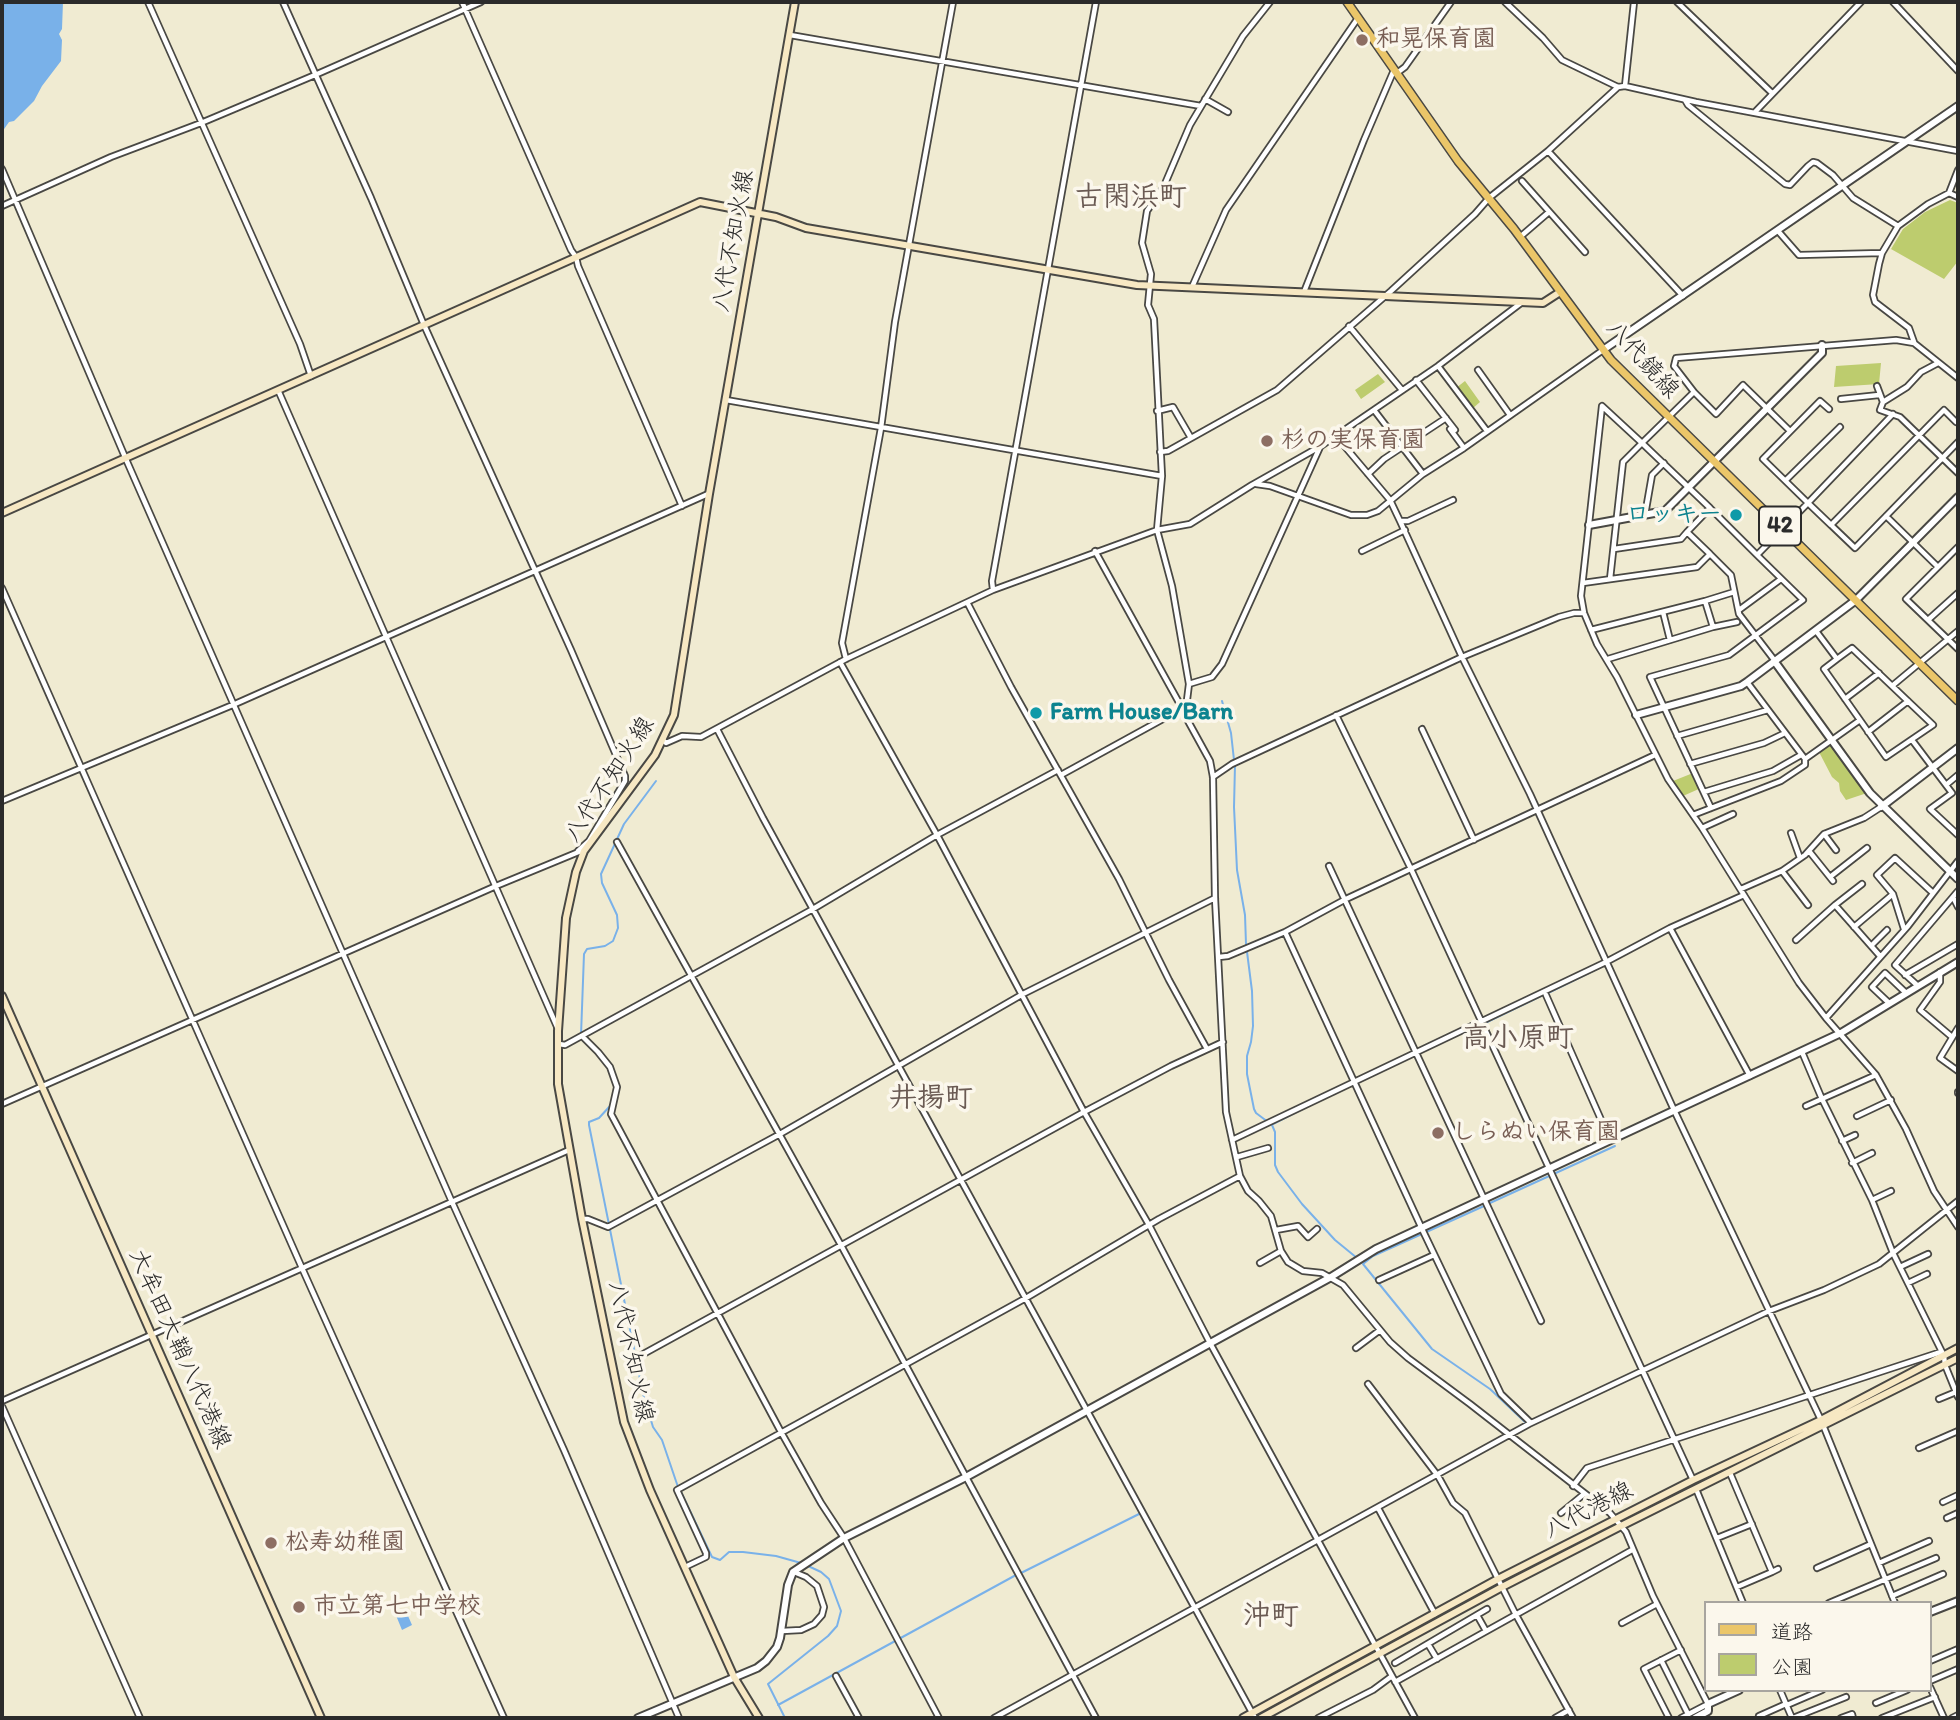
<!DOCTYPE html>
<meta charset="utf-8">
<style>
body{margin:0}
#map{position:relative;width:1960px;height:1720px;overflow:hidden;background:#f0ebd2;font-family:Itim,"Klee One",sans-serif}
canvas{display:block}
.frame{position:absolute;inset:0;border:4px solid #2b2b2b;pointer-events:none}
.legend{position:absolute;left:1704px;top:1601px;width:228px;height:91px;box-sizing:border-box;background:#fbf7ec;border:2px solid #a8a59f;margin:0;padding:9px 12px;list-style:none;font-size:21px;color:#2b2b2b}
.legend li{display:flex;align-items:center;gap:14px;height:35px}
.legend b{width:35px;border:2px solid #a8a59f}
</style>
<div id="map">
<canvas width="1960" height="1720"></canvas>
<div class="frame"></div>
<ul class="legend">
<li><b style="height:9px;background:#ebc669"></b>道路</li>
<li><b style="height:19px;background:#bdcc6e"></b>公園</li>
</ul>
</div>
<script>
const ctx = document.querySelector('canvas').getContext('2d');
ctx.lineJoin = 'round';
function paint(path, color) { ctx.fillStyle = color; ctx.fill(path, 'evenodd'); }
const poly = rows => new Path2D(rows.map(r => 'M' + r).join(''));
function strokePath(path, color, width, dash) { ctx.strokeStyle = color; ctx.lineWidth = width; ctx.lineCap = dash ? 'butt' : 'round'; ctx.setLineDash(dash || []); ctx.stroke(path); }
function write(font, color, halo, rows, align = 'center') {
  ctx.font = font + ' Itim,"Klee One",sans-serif'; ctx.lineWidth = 7; ctx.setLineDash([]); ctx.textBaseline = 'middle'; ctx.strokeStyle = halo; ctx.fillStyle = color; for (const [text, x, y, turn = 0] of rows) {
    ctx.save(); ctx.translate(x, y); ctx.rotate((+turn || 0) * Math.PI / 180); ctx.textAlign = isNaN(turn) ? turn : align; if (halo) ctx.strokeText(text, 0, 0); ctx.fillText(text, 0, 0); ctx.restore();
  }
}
const green = poly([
 [1950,200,1958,203,1958,261,1944,279,1891,249,1903,229,1925,212],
 [1881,363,1879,384,1834,387,1836,366],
 [1378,374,1385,382,1361,399,1355,390],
 [1465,381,1480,402,1472,409,1456,388],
 [1829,744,1842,760,1846,762,1867,793,1846,800,1840,791,1839,783,1832,777,1819,752],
 [1693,773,1701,788,1683,796,1673,781]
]);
const water = poly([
 [2,2,63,2,62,29,59,34,62,40,61,61,42,86,34,101,14,121,9,122,2,132],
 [405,1609,412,1625,402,1630,395,1613]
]);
const stream = poly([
 [1222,701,1231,733,1234,760],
 [1235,765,1234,807,1237,870,1245,915,1246,944,1252,991,1253,1026,1251,1042,1247,1056,1247,1074,1254,1109,1256,1113,1272,1125,1275,1132,1275,1165,1278,1172,1302,1204,1335,1240,1357,1258],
 [1548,993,1603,966],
 [1485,1023,1543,995],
 [581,1035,584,954,587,949,605,946,613,941,618,928,617,915,602,883,601,874,624,824,656,781],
 [1421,1052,1479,1025],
 [610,1106,599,1118,589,1122,589,1125,643,1394,653,1427,662,1440,678,1487],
 [1273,1124,1312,1104],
 [1490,1203,1615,1146],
 [1484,1206,1373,1256,1363,1264,1432,1349,1490,1389,1526,1423],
 [681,1492,712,1557,720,1560,729,1552,743,1552,776,1556,801,1563],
 [1021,1573,1141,1513],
 [778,1705,1016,1575],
 [785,1718,768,1684,828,1636,837,1626,841,1611,829,1579,821,1572,806,1565]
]);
const minor = poly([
 [148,2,300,344,311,376],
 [283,2,371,198,424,325,571,650,625,776,625,781,589,841,578,851],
 [462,2,571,250,576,257,578,266,682,506],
 [1270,2,1243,36,1190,125,1164,186,1147,211,1142,243,1151,274,1148,305,1154,319,1162,476,1157,530,1172,586,1189,684,1186,708,1188,721,1210,761,1213,777,1215,898,1226,1112,1240,1176,1248,1191,1259,1201,1271,1216,1281,1251,1288,1262,1303,1271,1322,1273,1343,1285,1390,1342,1408,1358,1470,1404,1610,1513,1621,1526,1626,1532,1653,1596,1708,1704,1681,1718],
 [1505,2,1543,38,1562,60,1618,87,1625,86,1696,102,1958,151],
 [1677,2,1772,93],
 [1893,2,1958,71],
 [790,35,1201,106],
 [1397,73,1405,67,1451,2],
 [1625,86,1634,2],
 [1205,99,1228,112],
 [1685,100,1688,105,1785,184,1790,185,1808,166,1813,162,1817,163,1833,175,1853,198,1898,226],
 [1755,112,1861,2],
 [1548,151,1683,296],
 [2,169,125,457,452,1202,564,1450,679,1718],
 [1522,181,1585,252],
 [1949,193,1958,197],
 [2,206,111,157,201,123,315,75,481,2],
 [1778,231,1799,255,1882,253],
 [1520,237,1549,212],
 [1192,287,1226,210,1358,18],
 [1304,292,1364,140,1394,70],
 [1349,326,1402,390],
 [1914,342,1909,328,1875,302,1873,295,1879,264,1882,253,1898,226,1928,204,1949,193,1958,170],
 [1438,366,1487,431],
 [1478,370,1510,415],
 [1416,380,1455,430],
 [1877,386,1883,402,1880,410,1900,417,1958,473],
 [278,390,558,1029],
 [1694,392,1674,366,1676,358,1896,340,1914,343,1958,378],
 [1841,399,1879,395],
 [726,400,1162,476],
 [1883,402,1907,387,1921,372,1938,363],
 [1374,410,1423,474],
 [1157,411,1173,407,1191,438],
 [1956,422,1944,410,1831,525,1855,548,1958,442],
 [1450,429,1464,448],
 [1336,436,1390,500,1400,521,1462,657,1530,794,1674,1110,1821,1420,1895,1603],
 [1160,452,1168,451,1277,390,1391,291,1475,214,1489,198,1548,151,1618,87],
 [1368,474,1384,459,1446,418],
 [1786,480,1840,427],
 [1256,484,1270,486,1351,515,1367,515,1378,511,1423,474,1464,448,1603,350],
 [1710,508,1757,555,1808,503,1763,459,1820,401,1829,409],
 [1645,515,1652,475,1664,463],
 [1886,516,1938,567],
 [1401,521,1408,521,1453,500],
 [1831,525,1808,503,1893,414],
 [1958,547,1906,599,1958,649],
 [1614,549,1681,539,1687,532],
 [1095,551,1182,708],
 [1362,551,1405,530],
 [1710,554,1731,575,1739,614,1775,661],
 [1610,579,1623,462,1642,443,1602,406,1581,596,1584,613,1597,644,1617,677,1668,779,1702,828,1799,983,1826,1018,1876,1075,1906,1129,1934,1191,1958,1227],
 [1583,583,1697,567,1710,554,1687,532,1710,508,1642,443,1694,392,1716,414,1743,385,1790,431],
 [2,588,302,1268,504,1718],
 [993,590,992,581,1096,2],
 [1705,601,1734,592],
 [968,604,1011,687,1119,879,1169,980,1207,1049],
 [1739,610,1781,579],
 [1663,612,1670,640],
 [1928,620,1958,593],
 [1713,627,1737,622],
 [1591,630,1705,601,1713,627,1608,659],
 [1816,631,1837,659,1852,648,1933,725,1886,757,1824,669,1837,659],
 [846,659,842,643,881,428,895,322,953,2],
 [840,662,937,835,1084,1112,1149,1225,1210,1343,1415,1718],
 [1747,682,1805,759,1860,720],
 [1189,684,1212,677,1222,664,1320,447],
 [1892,686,1958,631],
 [1845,699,1879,673],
 [1336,715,1411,869,1693,1480],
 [717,729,763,818,1255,1718],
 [1422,729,1474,840],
 [1868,732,1908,701],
 [1677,736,1768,710],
 [663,740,666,743,682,736,701,737,846,659,993,590,1157,530,1190,524,1252,485,1321,446,1438,366,1521,303],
 [1912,740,1952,793,1930,809,1958,835],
 [1690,764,1764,743,1785,733],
 [1061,775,1183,708],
 [1213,777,1232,764,1462,657,1559,617,1574,613,1584,613],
 [1946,785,1958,775],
 [1704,792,1773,771,1801,755],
 [2,801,235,704,708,494],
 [1711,808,1650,677,1729,655,1803,600,1757,555],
 [1693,815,1781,781,1805,765,1805,759],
 [1702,828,1733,814],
 [1791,833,1800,858],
 [1824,834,1836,850],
 [617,842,842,1247,1096,1718],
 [1809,851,1833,881],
 [1329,866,1541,1321],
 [1782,871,1808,905],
 [1830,877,1867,848],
 [1741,889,1782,871,1805,855,1824,834,1864,818,1881,807],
 [1893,894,1877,875,1895,858,1933,893],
 [1953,897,1958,907],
 [1835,905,1862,884],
 [1854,927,1893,894,1904,929],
 [1670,928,1750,1076],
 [1285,932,1423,1231,1501,1394,1531,1423],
 [1796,940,1835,905,1880,956],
 [1871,946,1887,930],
 [1219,957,1228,956,1285,932,1346,899,1655,755],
 [1940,972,1940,982,1920,1010,1952,1037],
 [1905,975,1958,944],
 [1918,986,1895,965,1958,891],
 [1546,995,1610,1140],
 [1889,1003,1872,987,1885,973,1906,993],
 [1826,1018,1908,926,1958,861],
 [1958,1028,1940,1058,1958,1071],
 [582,1036,598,1052,610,1067,617,1087,611,1114,781,1432,821,1503,844,1538,939,1718],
 [559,1044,565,1045,691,976,813,909,937,835,1058,770],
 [1802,1052,1822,1099,1872,1200,1893,1253,1944,1356,1945,1365,1958,1397],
 [1958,1092,1958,1093],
 [2,1104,496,886,581,851],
 [1806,1106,1876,1075],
 [1857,1116,1891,1100],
 [1232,1140,1606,962,1670,928,1744,895],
 [1842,1141,1855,1135],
 [1237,1157,1268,1148],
 [1852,1163,1872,1153],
 [1872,1200,1891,1191],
 [582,1219,588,1219,608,1227,780,1134,1023,994,1215,898],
 [1276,1230,1298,1226,1308,1237,1317,1229],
 [1260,1263,1281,1251],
 [1900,1267,1928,1254],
 [1379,1280,1434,1255],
 [1908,1283,1927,1274],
 [1356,1348,1380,1330],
 [636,1358,1084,1112,1171,1066,1223,1042],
 [1368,1384,1438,1476,1453,1503,1465,1513,1516,1615,1573,1718],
 [1939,1399,1956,1392],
 [2,1401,569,1150],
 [2,1406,140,1718],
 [1919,1448,1958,1431],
 [1730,1473,1772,1572,1778,1569],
 [1573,1486,1587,1468,1941,1352],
 [1696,1489,1743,1603],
 [1943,1502,1958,1495],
 [1378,1508,1435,1614],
 [1561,1513,1584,1494],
 [1947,1518,1958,1513],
 [1717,1538,1752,1524],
 [1879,1563,1929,1541],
 [685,1567,706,1557,706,1553,677,1490,1026,1298,1159,1219,1240,1176],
 [1817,1568,1871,1544],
 [1737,1587,1772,1572],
 [1892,1596,1943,1574],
 [1829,1603,1936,1558],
 [1477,1615,1486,1631],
 [1622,1623,1657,1604],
 [782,1631,801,1630,814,1624,822,1615,824,1607,817,1586,806,1577,794,1572],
 [1428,1644,1437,1659],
 [1661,1660,1688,1714],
 [1930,1661,1958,1649],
 [1395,1663,1487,1609],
 [836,1676,859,1718],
 [1930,1681,1958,1669],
 [1395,1682,1632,1550],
 [1930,1687,1944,1718],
 [1780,1690,1792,1718],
 [1876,1703,1907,1690],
 [1787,1705,1822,1690],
 [1759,1716,1786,1704],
 [994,1718,1529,1424,1769,1311,1824,1290,1879,1264,1958,1201],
 [1318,1718,1373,1690,1392,1676],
 [1555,1718,1569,1710],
 [1669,1718,1644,1669,1681,1650],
 [1793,1718,1846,1697],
 [1841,1718,1852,1714,1853,1718],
 [1882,1718,1935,1697],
 [1952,1718,1958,1715]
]);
const tertiary = poly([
 [1603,350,1958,106],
 [1589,525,1665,511,1822,353,1822,345],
 [1775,662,1870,793,1958,879],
 [1636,715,1741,686,1747,682,1856,600,1958,497],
 [1881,807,1958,748],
 [1930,1612,1958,1601],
 [638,1718,757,1668,766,1661,777,1647,780,1638,788,1585,793,1572,844,1538,966,1477,1331,1277,1376,1249,1841,1033,1958,962],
 [1695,1718,1708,1711,1708,1704,1739,1690]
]);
const secondary = poly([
 [2,513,700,202,776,217,806,228,1137,285,1543,303,1560,292],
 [2,996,321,1718],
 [759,1718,734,1677,650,1490,624,1422,582,1219,558,1084,558,1031,566,918,576,872,584,851,655,755,674,715,709,494,795,2],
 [1243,1718,1498,1579,1693,1480,1821,1420,1958,1348],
 [1261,1718,1502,1587,1621,1526,1958,1358]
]);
const primary = poly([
 [1347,2,1458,161,1514,229,1611,360,1958,701]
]);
const markers = [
 [1362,40,7,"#8d6e63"],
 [1267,441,7,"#8d6e63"],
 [1736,515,7,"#0f9aa8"],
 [1036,713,7,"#0f9aa8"],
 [1438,1133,7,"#8d6e63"],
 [271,1543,7,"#8d6e63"],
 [299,1607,7,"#8d6e63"]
];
const shields = [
 [1780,526,42]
];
const shieldNames = [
 ["42",1780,526]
];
const educationNames = [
 ["和晃保育園",1376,40],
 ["杉の実保育園",1281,441],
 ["しらぬい保育園",1452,1133],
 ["松寿幼稚園",285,1543],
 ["市立第七中学校",313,1607]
];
const streetNames = [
 ["八代不知火線",734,241,-80],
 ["八代鏡線",1642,360,48],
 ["八代不知火線",610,780,-57],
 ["大牟田大鞘八代港線",179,1349,66],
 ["八代不知火線",630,1352,78],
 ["八代港線",1589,1511,-27]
];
const cultureNames = [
 ["ロッキー",1722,515],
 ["Farm House/Barn",1050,713,"left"]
];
const quarterNames = [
 ["古閑浜町",1131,198],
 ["高小原町",1518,1039],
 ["井揚町",931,1099],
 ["沖町",1271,1617]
];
paint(green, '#bdcc6e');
paint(water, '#79b1e9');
strokePath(stream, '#79b1e9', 2);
strokePath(minor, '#494844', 8);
strokePath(tertiary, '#494844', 10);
strokePath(secondary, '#494844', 10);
strokePath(primary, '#494844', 10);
strokePath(minor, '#fff', 4.5);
strokePath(tertiary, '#fff', 6);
strokePath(secondary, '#f7e8c3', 6);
strokePath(primary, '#ebc669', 7);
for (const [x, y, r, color] of markers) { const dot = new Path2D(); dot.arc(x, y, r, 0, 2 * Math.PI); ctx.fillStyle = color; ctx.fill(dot); strokePath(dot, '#fbf7ec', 2.5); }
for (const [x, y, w] of shields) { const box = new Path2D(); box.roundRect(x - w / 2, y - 19.5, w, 39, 5); ctx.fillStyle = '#fbf7ec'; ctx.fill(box); strokePath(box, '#2b2b2b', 2); }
write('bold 23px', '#2b2b2b', null, shieldNames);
write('bold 24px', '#785e54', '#fbf7ec', educationNames, 'left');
write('24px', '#2b2b2b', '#fbf7ec', streetNames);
write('bold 24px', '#0d838f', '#fbf7ec', cultureNames, 'right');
write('bold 28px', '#6a5a53', '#fbf7ec', quarterNames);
</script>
